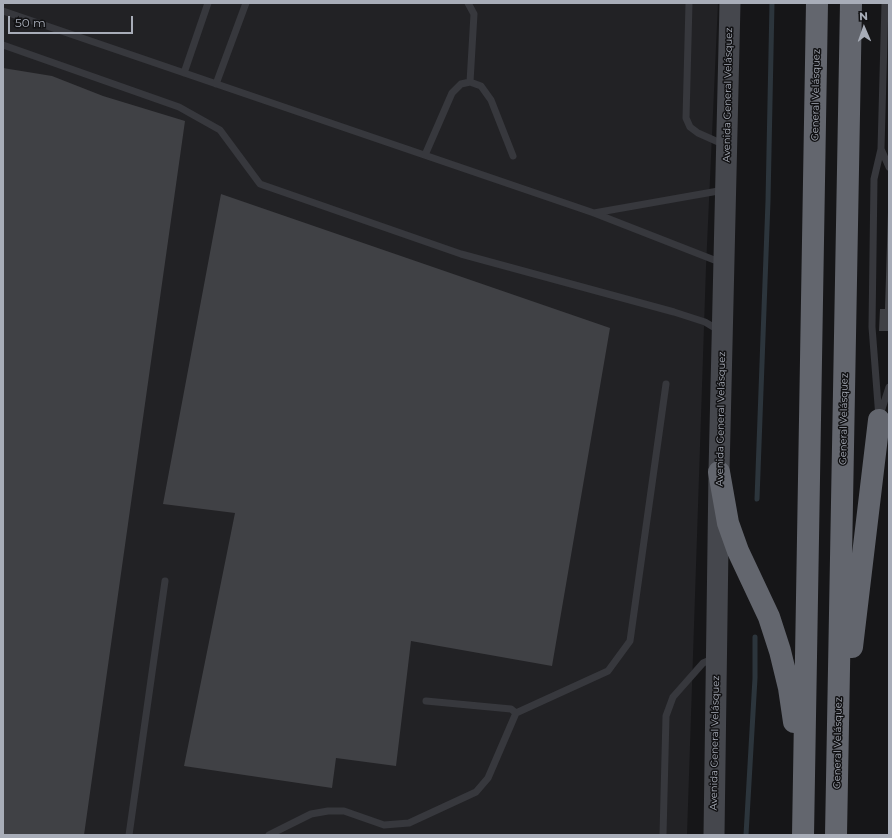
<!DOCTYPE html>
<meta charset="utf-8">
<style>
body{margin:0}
#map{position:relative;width:892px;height:838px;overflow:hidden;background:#161618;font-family:Montserrat,sans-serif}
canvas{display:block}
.frame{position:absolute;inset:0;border:4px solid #a8adb8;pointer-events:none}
.north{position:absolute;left:844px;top:8px;width:40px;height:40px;-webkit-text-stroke:3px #111113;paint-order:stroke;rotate:358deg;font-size:11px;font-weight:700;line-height:16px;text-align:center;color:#a8adb8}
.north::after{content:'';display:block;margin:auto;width:14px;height:18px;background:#a8adb8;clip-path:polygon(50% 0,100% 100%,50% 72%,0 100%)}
.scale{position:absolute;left:8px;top:16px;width:125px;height:18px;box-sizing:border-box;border:2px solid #a8adb8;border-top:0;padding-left:5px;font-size:12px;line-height:14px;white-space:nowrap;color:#a8adb8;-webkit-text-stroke:3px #111113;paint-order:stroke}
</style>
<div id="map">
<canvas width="892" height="838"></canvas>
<div class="frame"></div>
<div class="north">N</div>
<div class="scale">50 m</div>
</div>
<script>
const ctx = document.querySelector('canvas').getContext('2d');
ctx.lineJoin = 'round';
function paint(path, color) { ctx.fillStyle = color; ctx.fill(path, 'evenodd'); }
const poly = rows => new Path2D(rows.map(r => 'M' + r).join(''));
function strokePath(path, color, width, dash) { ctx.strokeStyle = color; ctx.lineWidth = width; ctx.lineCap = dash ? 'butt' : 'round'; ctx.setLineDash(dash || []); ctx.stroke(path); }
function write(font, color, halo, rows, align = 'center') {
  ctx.font = font + ' Montserrat,sans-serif'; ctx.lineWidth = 3; ctx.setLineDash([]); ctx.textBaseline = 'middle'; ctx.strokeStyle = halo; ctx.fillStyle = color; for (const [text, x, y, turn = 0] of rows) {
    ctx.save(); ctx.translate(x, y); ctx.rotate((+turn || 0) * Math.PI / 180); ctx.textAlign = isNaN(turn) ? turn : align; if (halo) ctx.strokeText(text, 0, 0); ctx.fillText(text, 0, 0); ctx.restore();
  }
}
const built = poly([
 [3,3,718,3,706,267,687,835,3,835]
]);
const stream = poly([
 [757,499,768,201,772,3],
 [746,835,755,678,755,637]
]);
const building = poly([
 [3,68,52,76,103,96,185,121,84,835,3,835],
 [221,194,610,328,552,666,411,641,396,766,336,758,332,788,184,766,235,513,163,504],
 [888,212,889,331,879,331,880,309,885,309]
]);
const service = poly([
 [468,3,474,14,470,82],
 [689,3,686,118,690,127,698,133,725,145],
 [885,3,881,149,889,167],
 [3,11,594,213,722,263],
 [3,45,179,107,220,130,260,184,461,254,674,312,705,322,720,331],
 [184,73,208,3],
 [216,84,246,3],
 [425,155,452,93,461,84,470,82,481,86,491,100,513,156],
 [594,213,724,190],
 [881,412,889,387],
 [879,418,872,327,874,179,881,149],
 [426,701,511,709,516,713],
 [129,835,165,581],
 [269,835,311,814,328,811,344,811,384,825,409,823,476,792,488,778,516,713,608,671,630,641,666,384],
 [663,835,666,716,673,697,703,663,715,658]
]);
const secondary = poly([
 [714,835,719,472,730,3]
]);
const motorway = poly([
 [719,472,728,523,738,551,769,617,780,651,789,688,794,722],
 [852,647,879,420],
 [803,835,817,3],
 [836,835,851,3]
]);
const streetNames = [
 ["Avenida General Velásquez",728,95,-89],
 ["General Velásquez",816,95,-89],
 ["Avenida General Velásquez",721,419,-89],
 ["General Velásquez",844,419,-89],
 ["Avenida General Velásquez",715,743,-89],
 ["General Velásquez",838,743,-89]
];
paint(built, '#222225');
strokePath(stream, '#2c353c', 5);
paint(building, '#404145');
strokePath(service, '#37383d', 7);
strokePath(secondary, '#45474d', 21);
strokePath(motorway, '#63666e', 22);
write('10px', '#a8adb8', '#111113', streetNames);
</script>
